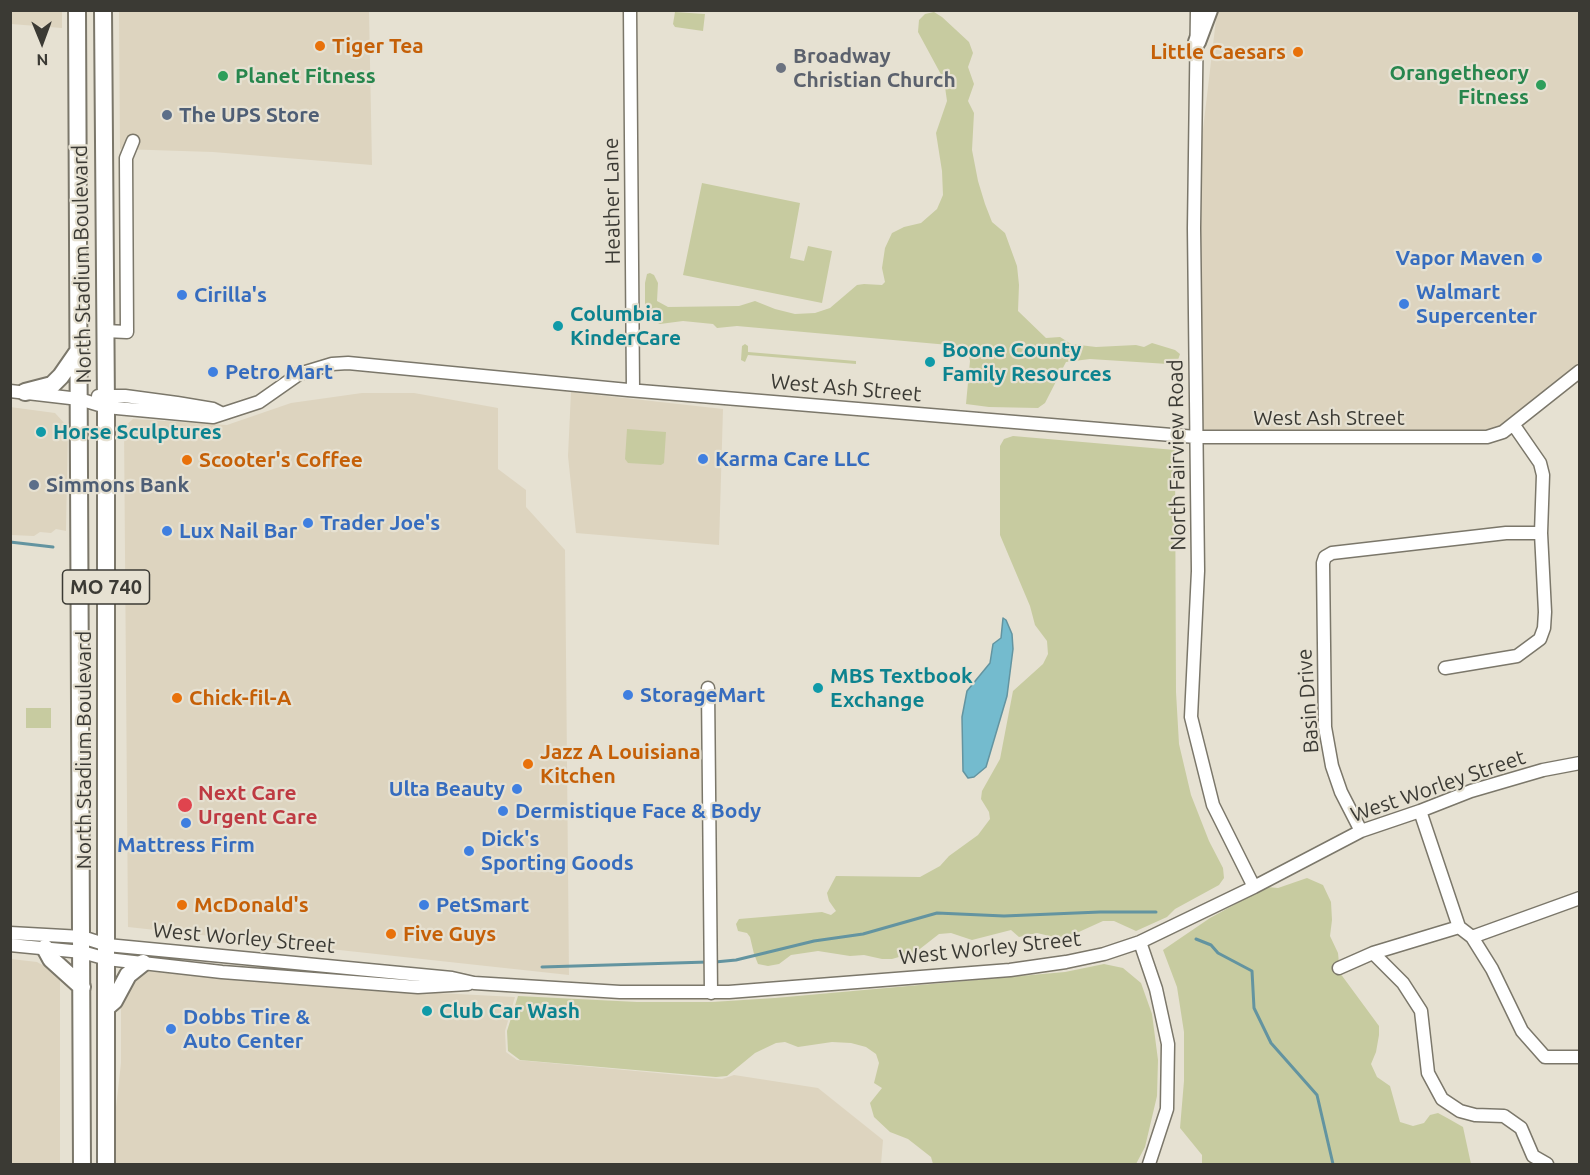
<!DOCTYPE html>
<style>
body{margin:0}
#map{position:relative;width:1590px;height:1175px;overflow:hidden;background:#e6e1d2;font-family:Ubuntu,sans-serif}
canvas{display:block}
.frame{position:absolute;inset:0;border:12px solid #3b3a34;pointer-events:none}
.north{position:absolute;left:12px;top:12px;width:60px;height:60px;-webkit-text-stroke:4px #e6e1d2;paint-order:stroke;rotate:179deg;font-size:16px;font-weight:700;line-height:24px;text-align:center;color:#3b3a34}
.north::after{content:'';display:block;margin:auto;width:21px;height:27px;background:#3b3a34;clip-path:polygon(50% 0,100% 100%,50% 72%,0 100%)}
</style>
<div id="map">
<canvas width="1590" height="1175"></canvas>
<div class="frame"></div>
<div class="north">N</div>
</div>
<script>
const ctx = document.querySelector('canvas').getContext('2d');
ctx.lineJoin = 'round';
function paint(path, color) { ctx.fillStyle = color; ctx.fill(path, 'evenodd'); }
const poly = rows => new Path2D(rows.map(r => 'M' + r).join(''));
function strokePath(path, color, width, dash) { ctx.strokeStyle = color; ctx.lineWidth = width; ctx.lineCap = dash ? 'butt' : 'round'; ctx.setLineDash(dash || []); ctx.stroke(path); }
function write(font, color, halo, rows, align = 'center') {
  ctx.font = font + ' Ubuntu,sans-serif'; ctx.lineWidth = 4.5; ctx.setLineDash([]); ctx.textBaseline = 'middle'; ctx.strokeStyle = halo; ctx.fillStyle = color; for (const [text, x, y, turn = 0] of rows) {
    ctx.save(); ctx.translate(x, y); ctx.rotate((+turn || 0) * Math.PI / 180); ctx.textAlign = isNaN(turn) ? turn : align; if (halo) ctx.strokeText(text, 0, 0); ctx.fillText(text, 0, 0); ctx.restore();
  }
}
const commercial = poly([
 [10,11,62,11,62,28,11,24],
 [119,11,369,11,372,165,213,152,120,149],
 [1217,11,1579,11,1579,371,1503,432,1196,437,1195,197],
 [571,392,723,409,719,545,576,533,568,456],
 [362,393,414,393,498,408,498,469,526,490,526,507,565,550,569,975,128,927,124,427,133,419,227,425,291,403],
 [10,407,55,413,68,427,66,531,56,529,51,533,40,532,34,536,11,535],
 [11,959,37,962,60,975,60,1164,11,1164],
 [147,971,380,990,515,997,505,1031,506,1052,517,1060,722,1079,734,1075,818,1088,883,1140,881,1164,116,1164,116,1107,121,1063,121,1001,137,975]
]);
const green = poly([
 [675,12,705,14,703,31,675,27,673,24],
 [934,12,942,17,969,42,973,53,968,67,974,84,968,101,974,113,972,150,978,181,985,204,992,222,1005,233,1017,266,1019,285,1018,311,1046,338,1060,337,1071,344,1096,347,1136,345,1144,347,1152,343,1175,350,1180,354,1177,363,1168,364,1090,359,1066,362,1045,403,1038,408,989,407,966,404,970,361,968,352,960,346,737,326,717,328,713,324,683,321,660,324,649,320,645,314,645,283,647,274,650,273,654,275,658,283,657,301,668,307,739,306,755,301,775,309,795,314,815,313,830,308,857,285,864,284,882,285,885,282,882,268,885,248,892,233,904,227,921,223,937,209,943,195,942,171,936,133,947,101,944,80,918,32,919,20,925,14],
 [702,183,800,203,790,258,804,261,808,246,832,251,822,303,683,275],
 [745,344,748,346,748,352,856,361,856,364,748,355,745,362,741,360,742,346],
 [627,429,666,432,664,463,661,465,628,463,625,459],
 [1013,436,1175,450,1176,692,1179,744,1191,795,1209,841,1223,868,1224,878,1219,885,1175,909,1167,917,1136,931,1114,921,1103,921,1070,936,1058,938,1037,933,1019,937,1011,930,972,940,951,933,939,934,916,952,892,959,882,959,864,955,850,956,818,951,791,955,779,964,768,966,758,964,754,954,750,937,747,933,738,931,736,924,739,919,822,912,831,915,836,911,829,901,827,893,836,876,920,877,940,866,949,856,978,835,990,819,989,812,981,799,982,791,1000,759,1013,691,1043,664,1048,654,1047,641,1035,625,1030,606,1000,535,1000,446,1004,439],
 [51,708,51,728,26,728,26,708],
 [1307,878,1323,885,1331,902,1332,920,1330,936,1338,953,1340,973,1379,1026,1379,1035,1376,1052,1371,1064,1377,1077,1390,1086,1400,1122,1413,1126,1424,1123,1430,1115,1438,1113,1449,1119,1463,1127,1471,1164,1202,1164,1202,1155,1180,1128,1184,1081,1184,1032,1177,987,1163,950,1210,918,1267,887,1278,888],
 [1104,964,1123,968,1141,983,1152,1014,1158,1060,1157,1096,1145,1147,1136,1164,933,1164,931,1157,908,1139,890,1132,874,1117,870,1103,882,1088,874,1083,879,1063,876,1054,866,1047,851,1043,832,1042,798,1047,785,1042,776,1043,755,1053,727,1076,716,1077,520,1060,508,1051,507,1031,518,996,637,1002,712,1002,775,998,1065,972]
]);
const water = poly([
 [1003,618,1006,620,1012,634,1013,649,1007,696,986,767,974,777,968,778,963,771,962,717,967,691,990,663,993,644,1001,638,1003,618]
]);
const stream = poly([
 [10,542,53,547],
 [1196,939,1211,945,1218,953,1252,971,1254,1008,1271,1043,1317,1095,1333,1164],
 [715,962,736,960,814,941,863,934,937,913,1004,916,1100,912,1156,912],
 [542,967,708,962]
]);
const minor = poly([
 [630,10,633,390],
 [1197,10,1194,228,1198,571,1191,717,1213,805,1254,887],
 [105,331,127,332,126,158,133,141],
 [10,391,79,399,106,407,213,417,259,402,299,374,332,364,348,363,628,390,1196,437,1487,437,1503,432,1580,371],
 [98,396,125,396,177,403,213,409,221,413],
 [1445,668,1517,656,1540,639,1544,628,1545,612,1541,533],
 [708,688,711,993],
 [1420,811,1459,927,1472,937,1580,898],
 [1361,831,1341,792,1332,766,1325,727,1323,563,1325,557,1332,553,1506,533,1541,533,1543,475,1540,463,1513,424],
 [10,933,82,937,107,945,452,978,474,983,620,992,729,992,1010,970,1066,962,1104,954,1140,942,1254,887,1361,831,1420,811,1471,791,1543,770,1580,763],
 [1472,937,1492,969,1522,1031,1545,1057,1580,1057],
 [1140,942,1156,989,1168,1044,1167,1109,1149,1164],
 [10,945,82,952,107,959,222,972,418,987,468,984],
 [1373,953,1403,983,1421,1011,1428,1073,1442,1099,1460,1111,1475,1115,1504,1116,1521,1128,1533,1156,1547,1164],
 [1339,968,1373,953,1459,927]
]);
const major = poly([
 [77,10,82,1164],
 [103,10,106,407,106,1164],
 [1197,42,1209,10],
 [25,392,52,385,61,376,79,350],
 [45,948,51,959,82,987],
 [107,1007,114,1001,128,975,143,963]
]);
const markers = [
 [320,46,6,"#e8710a"],
 [1298,52,6,"#e8710a"],
 [781,68,6,"#6b7280"],
 [223,76,6,"#2e9e5b"],
 [1541,85,6,"#2e9e5b"],
 [167,115,6,"#5c6f8a"],
 [1537,258,6,"#3f7fe0"],
 [182,295,6,"#3f7fe0"],
 [1404,304,6,"#3f7fe0"],
 [558,326,6,"#0f9aa8"],
 [930,362,6,"#0f9aa8"],
 [213,372,6,"#3f7fe0"],
 [41,432,6,"#0f9aa8"],
 [703,459,6,"#3f7fe0"],
 [187,460,6,"#e8710a"],
 [34,485,6,"#5c6f8a"],
 [308,523,6,"#3f7fe0"],
 [167,531,6,"#3f7fe0"],
 [818,688,6,"#0f9aa8"],
 [628,695,6,"#3f7fe0"],
 [177,698,6,"#e8710a"],
 [528,764,6,"#e8710a"],
 [517,789,6,"#3f7fe0"],
 [185,805,8,"#e0444e"],
 [503,811,6,"#3f7fe0"],
 [186,823,6,"#3f7fe0"],
 [469,851,6,"#3f7fe0"],
 [182,905,6,"#e8710a"],
 [424,905,6,"#3f7fe0"],
 [391,934,6,"#e8710a"],
 [427,1011,6,"#0f9aa8"],
 [171,1029,6,"#3f7fe0"]
];
const shields = [
 [106,587,87]
];
const shieldNames = [
 ["MO 740",106,587]
];
const foodNames = [
 ["Tiger Tea",332,46],
 ["Little Caesars",1286,52,"right"],
 ["Scooter's Coffee",199,460],
 ["Chick-fil-A",189,698],
 ["Jazz A Louisiana",540,752],
 ["Kitchen",540,776],
 ["McDonald's",194,905],
 ["Five Guys",403,934]
];
const worshipNames = [
 ["Broadway",793,56],
 ["Christian Church",793,80]
];
const leisureNames = [
 ["Orangetheory",1529,73],
 ["Fitness",1529,97],
 ["Planet Fitness",235,76,"left"]
];
const serviceNames = [
 ["The UPS Store",179,115],
 ["Simmons Bank",46,485]
];
const streetNames = [
 ["Heather Lane",612,201,-91],
 ["North Stadium Boulevard",82,264,-91],
 ["West Ash Street",846,388,5],
 ["West Ash Street",1329,418],
 ["North Fairview Road",1177,455,-91],
 ["Basin Drive",1308,701,-94],
 ["North Stadium Boulevard",84,750,-90],
 ["West Worley Street",1438,786,-19],
 ["West Worley Street",244,938,5],
 ["West Worley Street",990,948,-6]
];
const shopNames = [
 ["Vapor Maven",1525,258,"right"],
 ["Walmart",1416,292],
 ["Supercenter",1416,316],
 ["Cirilla's",194,295],
 ["Petro Mart",225,372],
 ["Karma Care LLC",715,459],
 ["Trader Joe's",320,523],
 ["Lux Nail Bar",179,531],
 ["StorageMart",640,695],
 ["Ulta Beauty",505,789,"right"],
 ["Dermistique Face & Body",515,811],
 ["Dick's",481,839],
 ["Sporting Goods",481,863],
 ["Mattress Firm",186,845,"center"],
 ["PetSmart",436,905],
 ["Dobbs Tire &",183,1017],
 ["Auto Center",183,1041]
];
const cultureNames = [
 ["Columbia",570,314],
 ["KinderCare",570,338],
 ["Boone County",942,350],
 ["Family Resources",942,374],
 ["Horse Sculptures",53,432],
 ["MBS Textbook",830,676],
 ["Exchange",830,700],
 ["Club Car Wash",439,1011]
];
const healthNames = [
 ["Next Care",198,793],
 ["Urgent Care",198,817]
];
paint(commercial, '#ddd4bf');
paint(green, '#c7cba0');
paint(water, '#74bbce');
strokePath(water, '#6394a0', 1.5);
strokePath(stream, '#6394a0', 3);
strokePath(minor, '#7b776a', 15);
strokePath(major, '#7b776a', 20);
strokePath(minor, '#fff', 12);
strokePath(major, '#fff', 16);
for (const [x, y, r, color] of markers) { const dot = new Path2D(); dot.arc(x, y, r, 0, 2 * Math.PI); ctx.fillStyle = color; ctx.fill(dot); strokePath(dot, '#e6e1d2', 2); }
for (const [x, y, w] of shields) { const box = new Path2D(); box.roundRect(x - w / 2, y - 17, w, 34, 4.5); ctx.fillStyle = '#e6e1d2'; ctx.fill(box); strokePath(box, '#3b3a34', 1.5); }
write('bold 20px', '#3b3a34', null, shieldNames);
write('bold 21px', '#c56008', '#e6e1d2', foodNames, 'left');
write('bold 21px', '#5b616d', '#e6e1d2', worshipNames, 'left');
write('bold 21px', '#27864d', '#e6e1d2', leisureNames, 'right');
write('bold 21px', '#4e5e75', '#e6e1d2', serviceNames, 'left');
write('21px', '#3b3a34', '#e6e1d2', streetNames);
write('bold 21px', '#366cbe', '#e6e1d2', shopNames, 'left');
write('bold 21px', '#0d838f', '#e6e1d2', cultureNames, 'left');
write('bold 21px', '#be3a42', '#e6e1d2', healthNames, 'left');
</script>
